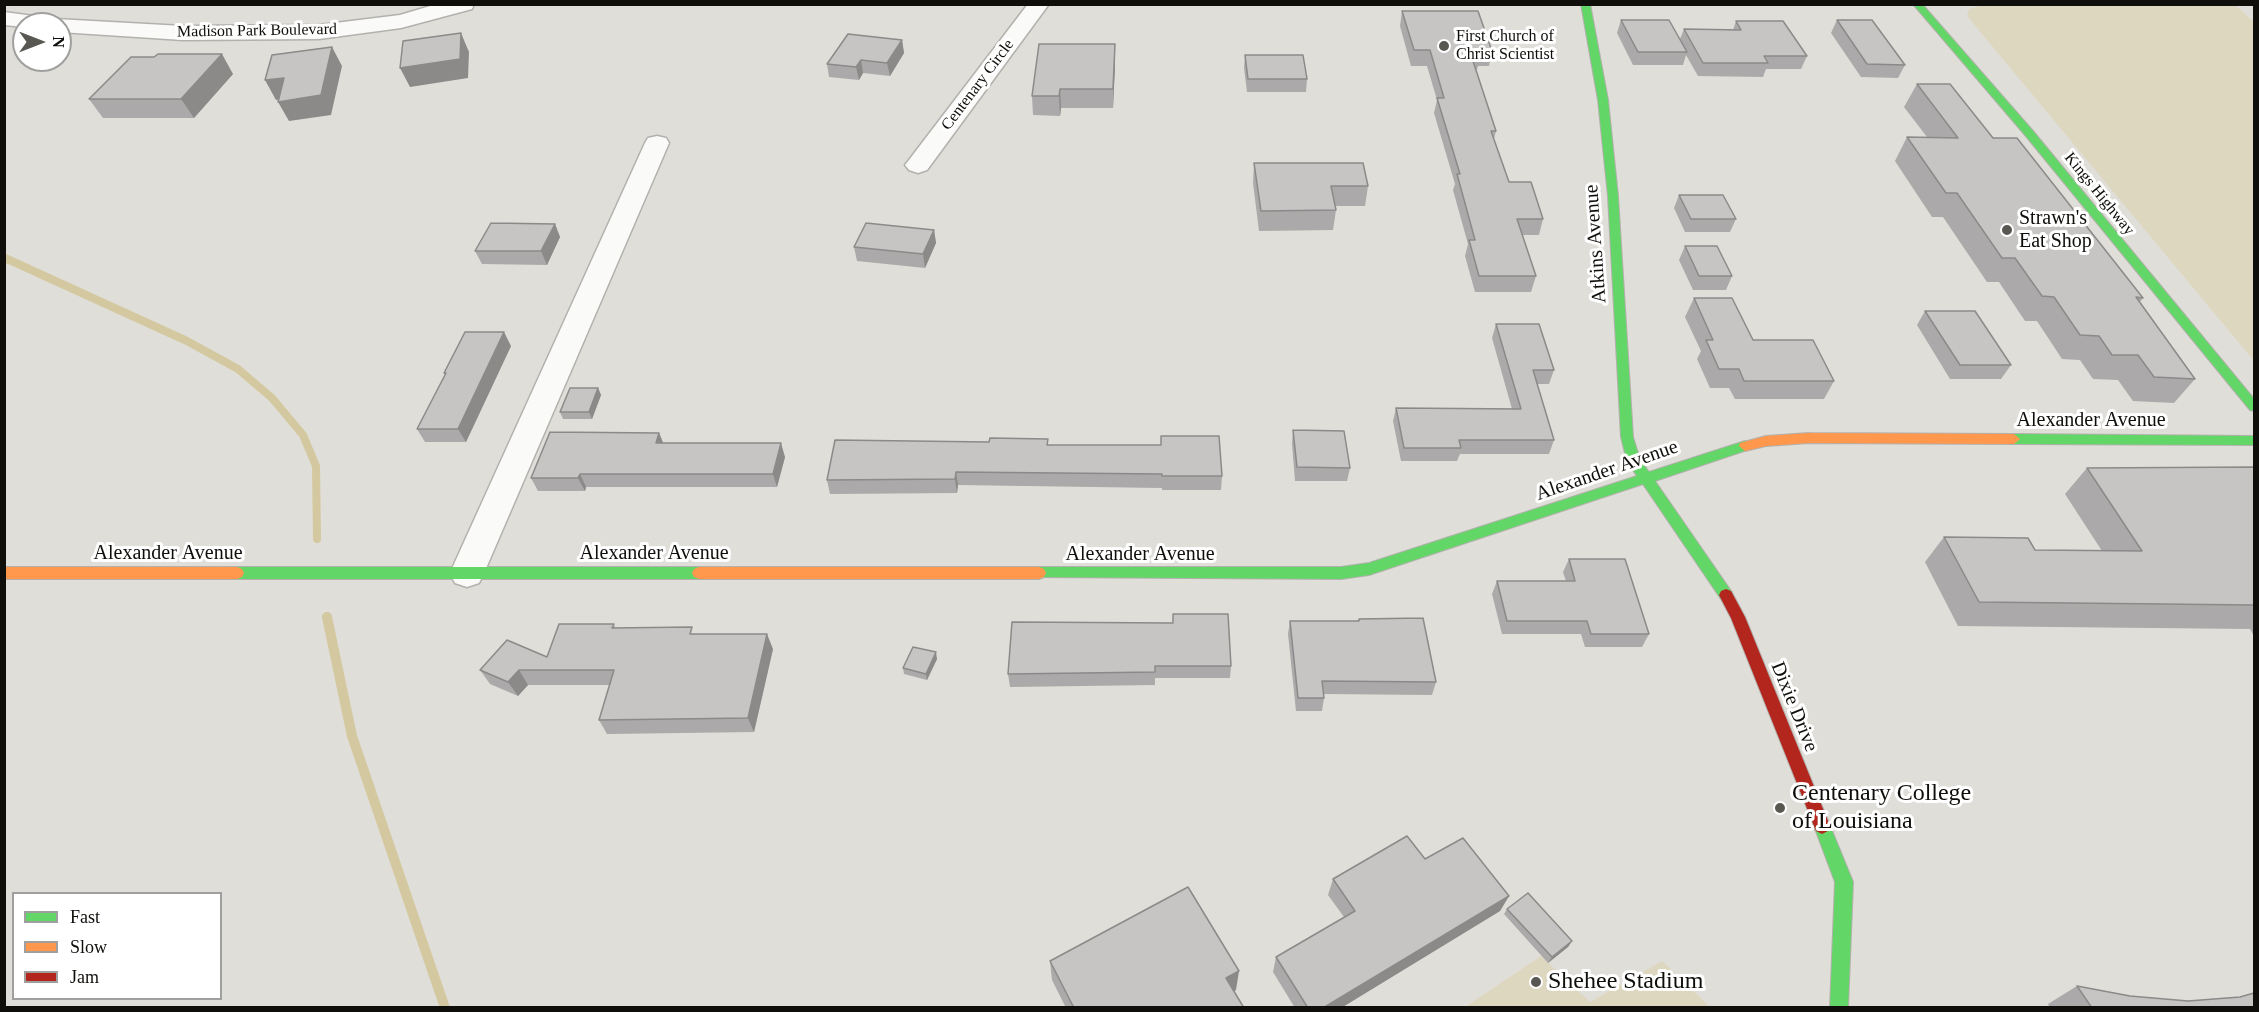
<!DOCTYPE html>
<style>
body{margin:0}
#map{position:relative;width:2259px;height:1012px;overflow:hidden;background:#e0ded8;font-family:Georgia,serif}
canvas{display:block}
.frame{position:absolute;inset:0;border:6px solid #0f0e0a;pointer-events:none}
.legend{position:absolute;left:12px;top:892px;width:210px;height:108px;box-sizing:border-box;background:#fff;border:2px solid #9f9f9d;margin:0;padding:8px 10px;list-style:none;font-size:18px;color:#0f0e0a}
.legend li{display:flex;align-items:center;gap:12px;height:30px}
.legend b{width:30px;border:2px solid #9f9f9d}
.north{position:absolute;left:12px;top:12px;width:60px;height:60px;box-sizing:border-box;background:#fff;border:2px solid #9f9f9d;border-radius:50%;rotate:90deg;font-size:16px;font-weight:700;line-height:24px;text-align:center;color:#0f0e0a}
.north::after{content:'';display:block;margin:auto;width:21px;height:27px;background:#585752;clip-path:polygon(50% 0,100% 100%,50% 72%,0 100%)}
</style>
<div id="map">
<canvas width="2259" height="1012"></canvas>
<div class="frame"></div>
<ul class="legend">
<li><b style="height:8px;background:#63d668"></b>Fast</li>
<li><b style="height:8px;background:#ff974d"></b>Slow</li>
<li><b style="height:8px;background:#b3261e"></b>Jam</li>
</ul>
<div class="north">N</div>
</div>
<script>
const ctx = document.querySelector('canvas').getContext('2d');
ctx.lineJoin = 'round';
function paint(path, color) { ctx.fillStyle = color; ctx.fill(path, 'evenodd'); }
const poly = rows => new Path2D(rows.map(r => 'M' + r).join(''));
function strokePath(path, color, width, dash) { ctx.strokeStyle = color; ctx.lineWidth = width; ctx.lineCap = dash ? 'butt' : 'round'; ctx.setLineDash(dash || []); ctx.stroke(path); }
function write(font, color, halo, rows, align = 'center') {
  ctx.font = font + ' Georgia,serif'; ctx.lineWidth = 6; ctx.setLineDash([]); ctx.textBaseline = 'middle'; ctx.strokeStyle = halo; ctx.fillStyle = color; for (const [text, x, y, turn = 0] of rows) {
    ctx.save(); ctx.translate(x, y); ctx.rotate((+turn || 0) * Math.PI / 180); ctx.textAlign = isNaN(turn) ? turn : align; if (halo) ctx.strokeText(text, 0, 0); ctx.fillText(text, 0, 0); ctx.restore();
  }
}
const green = poly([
 [1983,5,2235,5,2254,22,2254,361,1967,16,1969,9],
 [1541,956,1590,1002,1662,961,1710,1007,1465,1007]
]);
const streamFar2 = poly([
 [4,258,8,260]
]);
const streamFar1 = poly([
 [5,258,187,341,238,369,272,398,303,435,316,466,317,539]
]);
const stream = poly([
 [327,617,352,736,445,1008]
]);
const street = poly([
 [437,4,474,4,472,9,401,28,319,39,183,40,60,32,60,24,24,24,24,27,4,25,4,12,56,19,183,26,319,25,400,15,437,4],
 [1028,4,1049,4,927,170,918,173,909,170,905,165,909,160,1028,4],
 [657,136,666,138,669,143,484,573,479,583,467,587,455,583,450,573,645,143,648,138,657,136]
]);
const fast = poly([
 [1581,4,1590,4,1608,100,1618,196,1633,437,1640,460,1649,472,1745,441,1751,446,1750,449,1655,481,1731,591,1733,595,1731,599,1721,599,1643,484,1369,575,1341,579,1034,577,1032,573,1034,569,1039,567,1341,567,1369,563,1637,476,1627,461,1621,437,1608,196,1598,100,1581,4],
 [1913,4,1922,4,2033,131,2254,399,2254,411,2250,410,2025,135,1913,4],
 [2014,434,2254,436,2254,445,2014,444,2008,439,2014,434],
 [237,567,699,567,704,569,706,573,704,577,699,579,237,579,232,577,230,573,232,569,237,567],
 [1822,818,1828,821,1853,882,1848,1008,1830,1008,1835,882,1814,826,1816,821,1822,818]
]);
const slow = poly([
 [1809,433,2014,434,2020,439,2014,444,1809,443,1766,446,1745,451,1739,446,1740,443,1766,436,1809,433],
 [4,567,237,567,242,569,244,573,242,577,237,579,4,579,4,567],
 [699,567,1039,567,1044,569,1046,573,1044,577,1039,579,699,579,694,577,692,573,694,569,699,567]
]);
const jam = poly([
 [1726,589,1731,591,1745,617,1830,826,1828,831,1822,834,1816,831,1814,826,1731,618,1719,595,1721,591,1726,589]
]);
const wall = poly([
 [1402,11,1492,51,1489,66,1478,66,1476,72,1496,131,1494,139,1509,182,1543,219,1539,235,1522,235,1536,276,1531,292,1475,292,1465,256,1468,244,1453,190,1455,184,1434,113,1437,100,1427,66,1411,66,1400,26],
 [1621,20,1680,39,1684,29,1733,30,1736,21,1807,56,1801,69,1766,69,1763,77,1698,76,1686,55,1683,65,1633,65,1617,33],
 [1837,20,1905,65,1898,78,1861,77,1831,33],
 [902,40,904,53,890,76,863,73,859,80,829,77,827,64],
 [1115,44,1115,64,1113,108,1061,108,1060,116,1033,115,1032,96],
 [1245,55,1307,79,1306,92,1247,92,1244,68],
 [233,74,194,118,103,118,89,99],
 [1917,84,1993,138,2143,298,2139,303,2195,379,2174,403,2133,401,2118,380,2093,379,2080,360,2062,359,2037,321,2025,321,1999,282,1987,282,1943,217,1932,217,1895,161,1907,137,1927,137,1904,107],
 [1254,163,1368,186,1365,206,1335,206,1336,210,1333,230,1259,231,1253,183],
 [1679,195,1736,219,1730,232,1685,232,1674,208],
 [555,224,560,237,547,265,482,264,475,251],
 [934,230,936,243,925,268,857,261,854,247],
 [1685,246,1732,276,1726,290,1693,290,1679,260],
 [1694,298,1753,340,1834,381,1824,399,1735,399,1729,388,1710,388,1697,359,1701,351,1685,317],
 [1925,311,2011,365,2001,379,1950,379,1917,325],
 [1496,324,1554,370,1549,384,1537,384,1554,440,1549,454,1460,454,1457,461,1401,461,1393,421,1396,408,1512,409,1492,338],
 [511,346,466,442,425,442,417,429,445,375,444,373],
 [598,388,601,395,592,419,563,419,560,412],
 [1293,430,1350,468,1347,481,1295,481,1292,444],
 [659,433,663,443,785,457,777,487,586,487,585,491,538,491,531,478],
 [1048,445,1222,476,1221,490,1162,490,1162,488,958,485,957,493,830,494,827,480],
 [2254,467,2254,636,2250,629,1958,626,1925,562,1944,537,2035,550,2102,551,2065,494,2087,468],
 [1569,559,1649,634,1642,647,1585,647,1581,634,1502,634,1492,594,1497,581,1566,581,1563,572],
 [1173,614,1231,666,1230,678,1155,678,1155,685,1010,687,1008,674,1173,623],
 [1359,619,1436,682,1432,695,1324,694,1324,698,1322,711,1296,711,1288,634,1290,621,1358,621],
 [614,624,615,628,695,634,773,649,754,732,607,734,599,720,610,685,528,685,518,696,490,684,480,670,547,657],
 [937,659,927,680,904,674,903,668],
 [1425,859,1509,896,1500,911,1341,1008,1295,1008,1273,972,1276,957,1344,917,1328,895,1333,879],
 [1507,909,1572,941,1568,947,1548,963,1504,914],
 [1050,961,1236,990,1234,991,1244,1008,1066,1008,1052,980],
 [2077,986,2130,996,2188,1001,2240,997,2254,1008,2050,1008,2048,1004]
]);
const shadedWall = poly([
 [461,33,469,52,468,78,410,87,400,68],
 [902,40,904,53,890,76,887,63],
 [1115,44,1115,64,1113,108,1113,89],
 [332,47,342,66,331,115,289,121,278,102],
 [222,54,233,74,194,118,181,99],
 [861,60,863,73,859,80,856,67],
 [284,78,295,97,276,100,265,80],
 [1060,89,1061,108,1060,116,1059,96],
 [555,224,560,237,547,265,541,251],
 [934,230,936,243,925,268,923,254],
 [504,332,511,346,466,442,458,429],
 [598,388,601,395,592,419,589,412],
 [659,433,665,447,656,443],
 [781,443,785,457,777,487,773,474],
 [956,472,958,485,957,493,955,479],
 [580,474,586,487,585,491,578,478],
 [767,634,773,649,754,732,748,718],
 [936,652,937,659,927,680,926,674],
 [519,670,528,685,518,696,508,682],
 [1509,896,1500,911,1341,1008,1323,1008],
 [1572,941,1568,947,1548,963,1552,957],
 [1239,971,1236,990,1223,997,1226,978]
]);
const building = poly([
 [1402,11,1478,11,1492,51,1477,51,1479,58,1472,58,1496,131,1491,131,1509,182,1531,182,1543,219,1517,219,1536,276,1479,276,1469,240,1475,240,1457,174,1460,174,1437,98,1444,98,1430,50,1414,50,1402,11],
 [1621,20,1669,20,1687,52,1638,52,1621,20],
 [1837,20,1872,20,1905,65,1867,64,1837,20],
 [1736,21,1783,21,1807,56,1764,56,1768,63,1703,63,1684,29,1741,30,1736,21],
 [461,33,460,59,400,68,403,41,461,33],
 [848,34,902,40,887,63,861,60,856,67,827,64,848,34],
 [1039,44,1115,44,1113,89,1060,89,1059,96,1032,96,1039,44],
 [332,47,321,95,278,102,284,78,265,80,272,55,332,47],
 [158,54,222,54,181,99,89,99,131,57,154,57,158,54],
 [1245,55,1303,55,1307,79,1248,79,1245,55],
 [1917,84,1950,84,1993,138,2017,138,2143,298,2136,297,2195,379,2154,377,2138,355,2112,355,2099,336,2080,335,2054,297,2042,296,2015,258,2002,258,1957,193,1946,193,1907,137,1958,138,1917,84],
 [1254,163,1363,163,1368,186,1331,186,1336,210,1261,211,1254,163],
 [1679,195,1723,195,1736,219,1691,219,1679,195],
 [491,223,555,224,541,251,475,251,491,223],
 [866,223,934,230,923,254,854,247,866,223],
 [1685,246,1717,246,1732,276,1699,276,1685,246],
 [1694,298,1732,298,1753,340,1813,340,1834,381,1744,381,1739,369,1719,369,1706,340,1713,340,1694,298],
 [1925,311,1975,311,2011,365,1960,365,1925,311],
 [1496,324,1539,324,1554,370,1533,370,1554,440,1459,440,1461,448,1404,448,1396,408,1521,409,1496,324],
 [465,332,504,332,458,429,417,429,446,373,444,373,465,332],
 [570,388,598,388,589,412,560,412,570,388],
 [1293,430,1344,431,1350,468,1297,467,1293,430],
 [550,432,659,433,656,443,781,443,773,474,580,474,578,478,531,478,550,432],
 [1161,436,1219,436,1222,476,1162,476,1162,474,956,472,955,479,827,480,835,440,989,442,990,438,1048,439,1047,445,1161,445,1161,436],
 [2254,467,2254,605,1979,602,1944,537,2028,538,2035,550,2142,551,2087,468,2254,467],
 [1569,559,1625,559,1649,634,1591,634,1587,621,1507,621,1497,581,1575,581,1569,559],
 [1173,614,1228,614,1231,666,1155,666,1155,672,1008,674,1012,622,1173,623,1173,614],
 [1423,618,1436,682,1322,681,1324,698,1298,698,1290,621,1359,621,1359,619,1423,618],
 [559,624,614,624,612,628,692,627,690,634,767,634,748,718,599,720,614,670,519,670,508,682,480,670,507,640,547,657,559,624],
 [913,647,936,652,926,674,903,668,913,647],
 [1407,836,1425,859,1463,838,1509,896,1323,1008,1308,1008,1276,957,1355,911,1333,879,1407,836],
 [1188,887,1239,971,1226,978,1244,1008,1074,1008,1050,961,1188,887],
 [1528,893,1572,941,1552,957,1507,909,1528,893],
 [2077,986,2130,996,2188,1001,2240,997,2254,993,2254,1008,2092,1008,2077,986]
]);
const markers = [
 [1444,46,6,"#585752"],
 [2007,230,6,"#585752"],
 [1780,808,6,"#585752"],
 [1536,982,6,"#585752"]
];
const farStreetnames = [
 ["Madison Park Boulevard",257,31,-1],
 ["Centenary Circle",978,85,-53],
 ["Kings Highway",2099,194,51]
];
const farPoinames = [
 ["First Church of",1456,37],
 ["Christ Scientist",1456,55]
];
const poiNames = [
 ["Strawn's",2019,219],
 ["Eat Shop",2019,242]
];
const streetNames = [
 ["Atkins Avenue",1596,244,-94],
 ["Alexander Avenue",2091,421],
 ["Alexander Avenue",1607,471,-19],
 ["Alexander Avenue",168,554],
 ["Alexander Avenue",654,554],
 ["Alexander Avenue",1140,555],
 ["Dixie Drive",1794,707,68]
];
const nearPoinames = [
 ["Centenary College",1792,794],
 ["of Louisiana",1792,822],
 ["Shehee Stadium",1548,982]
];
paint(green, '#ded7c0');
strokePath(streamFar2, '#d3c89f', 7);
strokePath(streamFar1, '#d3c89f', 8);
strokePath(stream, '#d3c89f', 10);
strokePath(street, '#b3b1ad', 3);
strokePath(fast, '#b3b1ad', 2);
strokePath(slow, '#b3b1ad', 2);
strokePath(jam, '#b3b1ad', 2);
paint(street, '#fafaf9');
paint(fast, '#63d668');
paint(slow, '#ff974d');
paint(jam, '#b3261e');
paint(wall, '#aba9a9');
paint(shadedWall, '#8b8a89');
paint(building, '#c7c5c4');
strokePath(building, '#8b8a89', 1.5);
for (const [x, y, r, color] of markers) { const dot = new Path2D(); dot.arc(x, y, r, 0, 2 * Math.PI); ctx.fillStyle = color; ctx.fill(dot); strokePath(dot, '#fff', 2); }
write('16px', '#0f0e0a', '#fff', farStreetnames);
write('16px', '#0f0e0a', '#fff', farPoinames, 'left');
write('20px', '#0f0e0a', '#fff', poiNames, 'left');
write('20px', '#0f0e0a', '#fff', streetNames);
write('24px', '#0f0e0a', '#fff', nearPoinames, 'left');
</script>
